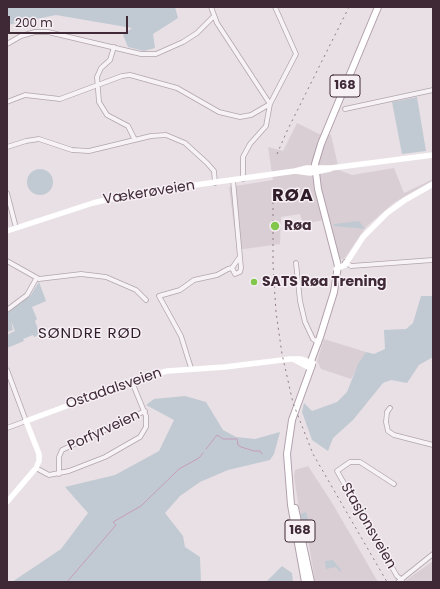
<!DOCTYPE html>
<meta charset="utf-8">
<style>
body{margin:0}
#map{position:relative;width:440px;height:589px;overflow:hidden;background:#e8e0e5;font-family:Poppins,sans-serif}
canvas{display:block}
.frame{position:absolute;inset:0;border:8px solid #3f2937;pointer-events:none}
.scale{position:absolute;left:8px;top:16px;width:120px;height:18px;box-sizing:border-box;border:2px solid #3f2937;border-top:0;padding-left:5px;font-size:12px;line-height:14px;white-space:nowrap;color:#3f2937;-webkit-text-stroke:3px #f6eff4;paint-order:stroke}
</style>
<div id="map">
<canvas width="440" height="589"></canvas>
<div class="frame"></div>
<div class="scale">200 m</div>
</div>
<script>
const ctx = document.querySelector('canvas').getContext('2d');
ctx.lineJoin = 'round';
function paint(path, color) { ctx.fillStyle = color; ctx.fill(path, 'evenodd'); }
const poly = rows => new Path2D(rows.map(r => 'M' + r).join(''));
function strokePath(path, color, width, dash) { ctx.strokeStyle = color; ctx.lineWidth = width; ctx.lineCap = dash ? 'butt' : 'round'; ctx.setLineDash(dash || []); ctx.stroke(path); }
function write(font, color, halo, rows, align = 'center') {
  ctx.font = font + ' Poppins,sans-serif'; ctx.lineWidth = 3; ctx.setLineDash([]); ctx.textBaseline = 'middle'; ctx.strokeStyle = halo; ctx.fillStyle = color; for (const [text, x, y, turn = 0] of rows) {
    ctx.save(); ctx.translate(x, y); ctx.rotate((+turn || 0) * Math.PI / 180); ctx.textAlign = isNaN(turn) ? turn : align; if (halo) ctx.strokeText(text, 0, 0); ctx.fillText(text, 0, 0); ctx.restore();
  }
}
const built = poly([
 [297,123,319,134,331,135,339,170,352,175,394,168,404,193,433,179,433,181,395,202,366,227,345,258,339,260,329,219,303,224,300,214,281,217,280,244,237,250,229,187,273,180,268,147,283,151],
 [324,339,366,352,351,379,321,369,317,361],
 [308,466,331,501,378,582,315,582,309,545,299,509,294,477,295,470],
 [433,561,433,582,406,582,406,580]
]);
const green = poly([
 [7,7,175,7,178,18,153,34,155,48,144,51,128,47,123,35,132,28,56,15,7,25],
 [417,97,426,151,402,154,392,102],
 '27 182a13 13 0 1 1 26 0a13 13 0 1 1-26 0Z',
 [359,221,365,229,334,226,334,224],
 [39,282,46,301,32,307,37,319,35,321,40,335,34,337,33,335,23,339,24,341,7,348,7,335,15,331,11,321,13,330,7,332,7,313,30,296],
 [421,296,433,296,433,357,419,365,407,383,391,380,383,383,353,420,333,438,328,451,312,440,302,412,304,403,312,411,337,402,347,392,358,364,366,352,374,354,385,349,384,330,406,329,413,323],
 [185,396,206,402,223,430,236,437,255,439,280,432,274,454,270,460,228,470,200,482,180,496,165,513,183,536,185,547,200,557,201,582,12,582,61,549,88,513,65,487,115,475,159,451,174,420,146,405,154,399],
 [306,512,308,519,304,521,308,520,315,526,315,532,312,536,308,535,304,528,300,514],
 [333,560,341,570,340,572,336,567,326,569,325,561],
 [282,566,292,573,293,582,266,582]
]);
const stream = poly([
 [206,449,217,435,223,439,237,439,238,445,241,447,254,451,260,451,262,454],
 [67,582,116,525,113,522,141,506,179,469,199,458,203,453]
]);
const street = poly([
 [211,7,217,23,270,104,266,126,250,144,243,157,243,179],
 [7,44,21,36,35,32,48,32,141,54,156,54,183,42,197,33,213,17],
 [114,47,110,60,101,68,97,77,99,102,107,115,128,126,135,140],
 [7,102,25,95,60,99,122,76,130,75,177,88,219,112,240,117,251,115,270,104,296,54,275,7],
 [345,109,433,90],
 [7,147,26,141,39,139,72,150,89,151,151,136,166,135,185,143,207,163,214,171,215,183],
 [233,180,241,268,240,272,235,274,232,268,239,258],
 [7,193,15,224],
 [7,261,39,279,81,274,106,277,136,290,146,300],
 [345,262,351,266,433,260],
 [296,263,300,301,305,322,313,339,319,343],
 [7,310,27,295,36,279],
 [191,368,181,336,159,296,180,290,194,280,217,275,228,269,232,268],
 [7,370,26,421,7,428],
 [390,408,387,412,386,422,388,431,394,435,433,445],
 [36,468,49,475,69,471,105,457,140,437,146,427,146,416,132,382],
 [59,474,59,457,62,450,145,411],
 [394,484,360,462,350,462,337,471,397,576,402,580],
 [398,582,433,554]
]);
const secondary = poly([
 [295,171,310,173,330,169],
 [7,231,93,203,131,194,295,171,307,168,331,168,433,155],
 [336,269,345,265,363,237,387,213,405,200,433,184],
 [295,360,310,368],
 [7,502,36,468,39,461,39,454,26,421,145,377,167,371,225,367,290,359,301,359,313,363]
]);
const primary = poly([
 [310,368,311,361,320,337,334,292,338,266,318,189,315,164,321,144,378,7],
 [295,508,311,582],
 [305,582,291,505,287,454,292,420,312,365]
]);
const rail = poly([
 [277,154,287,131,349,7],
 [273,202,273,265,276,312,282,354,293,403,313,454,387,582]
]);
const markers = [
 [275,226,5,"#81c74b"],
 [254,282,4,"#81c74b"]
];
const shields = [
 [345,86,30],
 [300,531,30]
];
const shieldNames = [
 ["168",345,86],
 ["168",300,531]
];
const streetNames = [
 ["Vækerøveien",149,193,-9],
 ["Ostadalsveien",114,389,-19],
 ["Porfyrveien",104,431,-25],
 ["Stasjonsveien",368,526,60]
];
const poiNames = [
 ["Røa",284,226],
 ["SATS Røa Trening",262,282]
];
const neighbourhoodNames = [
 ["SØNDRE RØD",90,334]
];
const districtNames = [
 ["RØA",293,196]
];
paint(built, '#daced5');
paint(green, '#c1cad2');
strokePath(stream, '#c69dbd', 1);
strokePath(street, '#b2a5ad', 5.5);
strokePath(primary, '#b3a0ad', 8);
strokePath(street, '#f7f2f5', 4);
strokePath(secondary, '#fff', 5.5);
strokePath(primary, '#fff', 6);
strokePath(rail, '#917a89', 1, [2, 4]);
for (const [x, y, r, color] of markers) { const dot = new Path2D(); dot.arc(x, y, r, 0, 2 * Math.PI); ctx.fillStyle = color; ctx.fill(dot); strokePath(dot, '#f6eff4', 1.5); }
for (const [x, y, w] of shields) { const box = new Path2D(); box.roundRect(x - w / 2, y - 11, w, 22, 3); ctx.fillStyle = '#f6eff4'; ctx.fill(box); strokePath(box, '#3f2937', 1); }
write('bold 13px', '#3f2937', null, shieldNames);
write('14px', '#3f2937', '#f6eff4', streetNames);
write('bold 14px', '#3f2937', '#f6eff4', poiNames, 'left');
ctx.letterSpacing = '1px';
write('15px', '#2f1c28', '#f6eff4', neighbourhoodNames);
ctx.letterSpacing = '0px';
ctx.letterSpacing = '1px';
write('bold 18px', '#2f1c28', '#f6eff4', districtNames);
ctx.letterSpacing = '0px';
</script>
